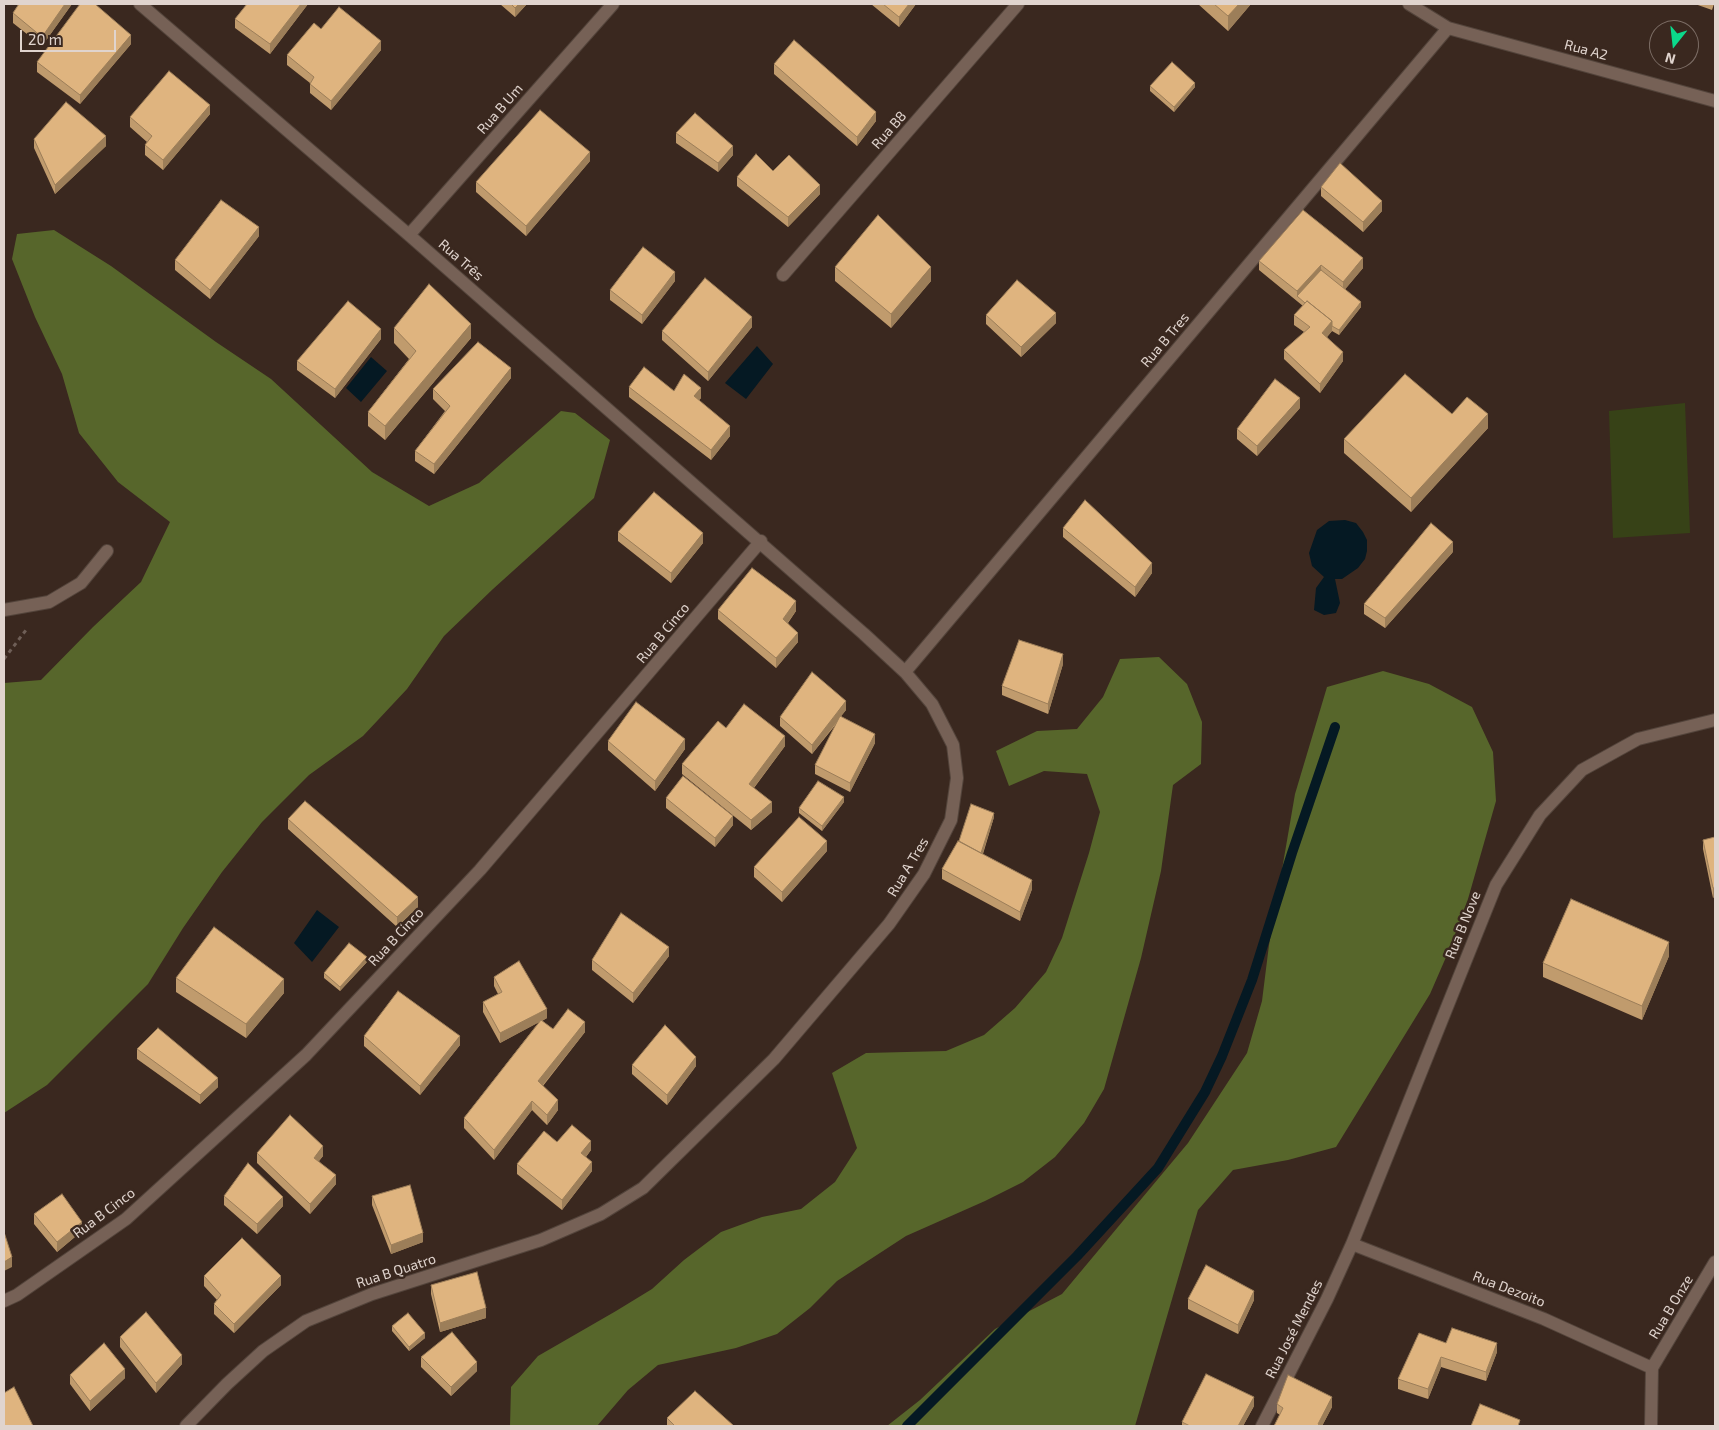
<!DOCTYPE html>
<meta charset="utf-8">
<style>
body{margin:0}
#map{position:relative;width:1719px;height:1430px;overflow:hidden;background:#3a281f;font-family:"Exo 2",sans-serif}
canvas{display:block}
.frame{position:absolute;inset:0;border:5px solid #e0d4ce;pointer-events:none}
.north{position:absolute;left:1649px;top:20px;width:50px;height:50px;box-sizing:border-box;background:#3a281f;border:1px solid #7c6d65;border-radius:50%;rotate:196deg;font-size:14px;font-weight:700;line-height:20px;text-align:center;color:#e0d4ce}
.north::after{content:'';display:block;margin:auto;width:18px;height:22px;background:#0bd98b;clip-path:polygon(50% 0,100% 100%,50% 72%,0 100%)}
.scale{position:absolute;left:20px;top:30px;width:96px;height:22px;box-sizing:border-box;border:2px solid #e0d4ce;border-top:0;padding-left:6px;font-size:15px;line-height:18px;white-space:nowrap;color:#e0d4ce;-webkit-text-stroke:4px #3a281f;paint-order:stroke}
</style>
<div id="map">
<canvas width="1719" height="1430"></canvas>
<div class="frame"></div>
<div class="north">N</div>
<div class="scale">20 m</div>
</div>
<script>
const ctx = document.querySelector('canvas').getContext('2d');
ctx.lineJoin = 'round';
function paint(path, color) { ctx.fillStyle = color; ctx.fill(path, 'evenodd'); }
const poly = rows => new Path2D(rows.map(r => 'M' + r).join(''));
function strokePath(path, color, width, dash) { ctx.strokeStyle = color; ctx.lineWidth = width; ctx.lineCap = dash ? 'butt' : 'round'; ctx.setLineDash(dash || []); ctx.stroke(path); }
function write(font, color, halo, rows, align = 'center') {
  ctx.font = font + ' "Exo 2",sans-serif'; ctx.lineWidth = 5; ctx.setLineDash([]); ctx.textBaseline = 'middle'; ctx.strokeStyle = halo; ctx.fillStyle = color; for (const [text, x, y, turn = 0] of rows) {
    ctx.save(); ctx.translate(x, y); ctx.rotate((+turn || 0) * Math.PI / 180); ctx.textAlign = isNaN(turn) ? turn : align; if (halo) ctx.strokeText(text, 0, 0); ctx.fillText(text, 0, 0); ctx.restore();
  }
}
const green = poly([
 [1685,403,1690,533,1613,538,1609,411]
]);
const forest = poly([
 [54,230,111,266,216,342,271,379,372,472,429,506,479,483,561,411,575,413,610,440,594,498,493,589,444,636,407,689,363,736,309,775,262,822,222,872,183,928,148,984,47,1085,4,1113,4,683,41,680,93,627,141,582,170,522,118,482,79,433,62,374,35,317,12,259,17,234],
 [1159,657,1187,684,1202,722,1201,764,1173,785,1161,871,1141,958,1104,1089,1084,1123,1055,1157,1023,1182,985,1201,906,1236,837,1281,810,1308,777,1334,736,1348,658,1365,628,1390,597,1426,510,1426,511,1387,538,1356,616,1311,652,1289,684,1260,721,1232,762,1217,801,1209,835,1182,857,1148,832,1073,866,1053,946,1051,984,1035,1015,1008,1046,972,1062,938,1089,853,1100,812,1087,774,1044,771,1009,786,996,751,1037,731,1077,729,1103,697,1120,659],
 [1383,671,1429,684,1472,707,1493,752,1496,801,1468,899,1450,948,1430,994,1336,1147,1288,1160,1233,1170,1198,1210,1135,1426,887,1426,920,1400,995,1329,1062,1294,1188,1143,1247,1053,1262,1001,1269,945,1295,794,1327,687]
]);
const water = poly([
 [757,346,773,364,746,399,725,383],
 [371,357,387,371,361,402,346,388],
 [1345,520,1356,523,1363,532,1367,540,1367,551,1365,559,1358,568,1342,579,1335,579,1340,603,1336,613,1324,615,1314,610,1316,588,1324,577,1312,566,1309,553,1317,530,1329,521],
 [317,910,339,927,312,962,294,943]
]);
const stream = poly([
 [907,1426,1077,1256,1158,1168,1205,1092,1222,1056,1252,980,1292,853,1335,727]
]);
const path = poly([
 [4,659,26,630]
]);
const street = poly([
 [140,4,409,235,864,634,905,672,932,704,953,745,957,778,951,820,924,874,889,924,774,1059,643,1188,601,1214,541,1240,372,1294,306,1321,263,1351,227,1384,186,1426],
 [1409,4,1448,28,1715,101],
 [409,235,613,4],
 [783,275,1018,4],
 [4,610,49,602,81,583,107,551],
 [905,672,1448,28],
 [1352,1244,1544,1319,1652,1368],
 [4,1301,17,1295,126,1219,306,1055,480,870,761,541],
 [1652,1368,1715,1262],
 [1262,1426,1327,1299,1352,1244,1496,885,1540,815,1582,770,1638,739,1715,720],
 [1651,1426,1652,1368]
]);
const wall = poly([
 [17,4,72,4,42,46,13,23,13,13,18,5],
 [247,4,308,4,270,54,235,28,235,19],
 [500,4,527,4,515,17],
 [871,4,916,4,899,27],
 [1198,4,1251,4,1228,31],
 [1695,4,1714,4,1712,10],
 [321,29,381,50,331,110,310,93,310,83,287,65,287,55],
 [131,44,80,104,37,72,37,62],
 [774,64,876,121,857,146,774,74],
 [1150,86,1195,87,1174,112,1150,91],
 [210,114,163,170,145,155,145,145,147,142,130,127,130,117],
 [676,133,733,155,718,172,676,143],
 [34,139,106,146,55,194,34,148],
 [590,161,526,236,476,192,476,182],
 [773,171,820,194,788,227,737,186,737,177],
 [1321,187,1382,211,1363,232,1321,196],
 [259,236,210,299,175,270,175,260],
 [1259,261,1363,268,1345,289,1361,307,1339,335,1332,331,1327,337,1343,361,1320,393,1284,359,1284,350,1304,332,1294,325,1294,315,1303,306,1259,270],
 [835,267,931,281,891,328,835,281],
 [675,281,642,324,610,300,610,290],
 [986,315,1056,323,1021,357,986,324],
 [752,327,708,381,662,340,662,331],
 [394,328,471,338,385,440,368,426,368,412,409,359,394,343],
 [381,339,335,398,297,370,297,361],
 [511,378,434,474,415,461,415,451,445,411,433,399,433,389],
 [629,387,674,391,701,398,699,400,730,436,711,460,629,397],
 [1300,408,1257,456,1237,439,1237,429],
 [1452,414,1488,428,1411,512,1344,453,1344,439],
 [1063,528,1152,573,1135,597,1063,537],
 [618,532,703,543,671,583,618,541],
 [1453,552,1385,628,1364,614,1364,604],
 [718,610,796,611,788,623,798,642,776,668,718,619],
 [1063,664,1048,714,1002,695,1002,686],
 [846,710,841,716,875,743,850,792,815,774,815,765,837,723,812,754,780,726,780,717],
 [726,728,785,746,754,788,772,812,751,830,682,774,682,764],
 [608,741,685,749,655,791,608,750],
 [666,798,733,825,715,847,666,808],
 [844,802,822,831,799,813,799,808],
 [994,817,983,854,1032,889,1020,921,942,879,942,869,959,841],
 [288,819,418,907,397,927,288,829],
 [1715,837,1713,898,1703,849,1703,840],
 [827,851,782,902,754,877,754,867],
 [669,956,633,1003,592,970,592,960],
 [1669,956,1642,1020,1543,977,1543,963],
 [367,962,340,991,324,978,324,973],
 [494,977,547,1018,542,1021,553,1029,585,1032,543,1086,558,1110,547,1125,532,1110,494,1160,464,1128,464,1118,539,1022,500,1043,483,1012,483,1002,498,994,494,986],
 [176,978,284,993,246,1038,176,992],
 [364,1036,460,1045,420,1095,364,1046],
 [137,1049,218,1087,200,1104,137,1059],
 [632,1065,696,1066,667,1105,632,1074],
 [557,1142,591,1150,586,1157,592,1171,562,1210,517,1174,517,1164],
 [257,1153,323,1156,319,1161,336,1184,310,1214,257,1163],
 [224,1196,283,1206,257,1234,224,1205],
 [372,1196,423,1242,391,1254,372,1205],
 [34,1214,82,1231,57,1252,34,1224],
 [204,1276,281,1285,234,1333,214,1314,214,1304,217,1300,204,1286],
 [431,1285,486,1318,440,1332,431,1294],
 [1188,1299,1254,1300,1238,1334,1188,1309],
 [392,1326,425,1338,409,1351,392,1331],
 [120,1337,182,1364,156,1393,120,1347],
 [1446,1343,1497,1352,1486,1381,1441,1367,1428,1399,1398,1389,1398,1379],
 [421,1357,477,1371,451,1396,421,1367],
 [70,1375,125,1378,90,1411,70,1384],
 [1277,1404,1332,1407,1322,1426,1280,1415,1277,1413],
 [1254,1406,1243,1426,1182,1426,1182,1422],
 [667,1418,734,1426,667,1426]
]);
const shadedWall = poly([
 [65,4,72,4,42,46,42,37],
 [301,4,308,4,270,54,270,44],
 [519,4,527,4,515,17,515,8],
 [909,4,916,4,899,27,899,17],
 [1239,4,1251,4,1228,31,1228,16],
 [131,35,131,44,80,104,80,95],
 [381,41,381,50,331,110,331,101],
 [1195,83,1195,87,1174,112,1174,107],
 [210,105,210,114,163,170,163,160],
 [876,112,876,121,857,146,857,137],
 [106,136,106,146,55,194,55,185],
 [733,146,733,155,718,172,718,163],
 [590,152,590,161,526,236,526,226],
 [820,185,820,194,788,227,788,217],
 [1382,201,1382,211,1363,232,1363,222],
 [259,227,259,236,210,299,210,290],
 [1363,258,1363,268,1343,292,1343,282],
 [1321,265,1321,275,1297,296,1297,300,1297,291],
 [931,267,931,281,891,328,891,314],
 [675,272,675,281,642,324,642,315],
 [1361,302,1361,307,1339,335,1339,330],
 [1056,313,1056,323,1021,357,1021,347],
 [752,317,752,327,708,381,708,372],
 [1332,321,1332,331,1322,343,1322,333],
 [471,324,471,338,385,440,385,426],
 [381,329,381,339,335,398,335,389],
 [1343,352,1343,361,1320,393,1320,384],
 [511,368,511,378,434,474,434,464],
 [701,388,701,398,694,406,694,396],
 [1300,398,1300,408,1257,456,1257,446],
 [1488,414,1488,428,1411,512,1411,498],
 [730,426,730,436,711,460,711,450],
 [703,533,703,543,671,583,671,573],
 [1453,542,1453,552,1385,628,1385,618],
 [1152,563,1152,573,1135,597,1135,587],
 [796,601,796,611,783,629,783,619],
 [798,633,798,642,776,668,776,658],
 [1063,654,1063,664,1048,714,1048,704],
 [846,701,846,710,812,754,812,745],
 [875,734,875,743,850,792,850,783],
 [785,736,785,746,749,794,749,784],
 [685,739,685,749,655,791,655,781],
 [844,797,844,802,822,831,822,826],
 [772,802,772,812,751,830,751,820],
 [994,813,994,817,980,862,980,857],
 [733,816,733,825,715,847,715,838],
 [827,841,827,851,782,902,782,892],
 [1032,880,1032,889,1020,921,1020,912],
 [1713,888,1715,888,1715,897,1713,898],
 [418,897,418,907,397,927,397,917],
 [1669,942,1669,956,1642,1020,1642,1006],
 [669,947,669,956,633,1003,633,993],
 [367,957,367,962,340,991,340,987],
 [284,979,284,993,246,1038,246,1024],
 [547,1009,547,1018,500,1043,500,1033],
 [585,1022,585,1032,538,1091,538,1081],
 [460,1036,460,1045,420,1095,420,1086],
 [696,1057,696,1066,667,1105,667,1095],
 [218,1078,218,1087,200,1104,200,1095],
 [558,1100,558,1110,547,1125,547,1115],
 [532,1101,532,1110,494,1160,494,1150],
 [591,1141,591,1150,581,1163,581,1153],
 [323,1146,323,1156,314,1167,314,1158],
 [592,1162,592,1171,562,1210,562,1200],
 [336,1175,336,1184,310,1214,310,1204],
 [283,1197,283,1206,257,1234,257,1224],
 [82,1222,82,1231,57,1252,57,1242],
 [423,1233,423,1242,391,1254,391,1245],
 [12,1257,12,1267,4,1271,4,1262],
 [281,1276,281,1285,234,1333,234,1324],
 [1254,1291,1254,1300,1238,1334,1238,1325],
 [486,1308,486,1318,440,1332,440,1323],
 [425,1333,425,1338,409,1351,409,1347],
 [1497,1343,1497,1352,1486,1381,1486,1372],
 [182,1355,182,1364,156,1393,156,1383],
 [1441,1357,1441,1367,1428,1399,1428,1389],
 [477,1362,477,1371,451,1396,451,1387],
 [125,1369,125,1378,90,1411,90,1401],
 [1254,1397,1254,1406,1243,1426,1238,1426],
 [1332,1397,1332,1407,1322,1426,1318,1424]
]);
const building = poly([
 [19,4,65,4,42,37,13,13,19,4],
 [80,4,95,4,131,35,80,95,37,62,80,4],
 [247,4,301,4,270,44,235,19,247,4],
 [511,4,519,4,515,8,511,4],
 [883,4,909,4,899,17,883,4],
 [1214,4,1239,4,1228,16,1214,4],
 [339,7,381,41,331,101,310,84,314,77,287,55,314,23,321,29,339,7],
 [794,40,876,112,857,137,774,64,794,40],
 [1172,62,1195,83,1174,107,1150,86,1172,62],
 [169,71,210,105,163,160,145,145,152,136,130,117,169,71],
 [66,102,106,136,55,185,34,139,66,102],
 [540,110,590,152,526,226,476,182,540,110],
 [695,113,733,146,718,163,676,133,695,113],
 [756,154,773,171,789,155,820,185,788,217,737,177,756,154],
 [1340,163,1382,201,1363,222,1321,187,1340,163],
 [221,200,259,227,210,290,175,260,221,200],
 [1303,210,1363,258,1343,282,1321,265,1297,291,1259,261,1303,210],
 [878,215,931,267,891,314,835,267,878,215],
 [643,247,675,272,642,315,610,290,643,247],
 [1321,270,1361,302,1339,330,1332,326,1332,321,1307,301,1305,303,1297,296,1321,270],
 [705,278,752,317,708,372,662,331,705,278],
 [1017,280,1056,313,1021,347,986,315,1017,280],
 [429,284,471,324,385,426,368,412,416,351,394,328,429,284],
 [348,301,381,329,335,389,297,361,348,301],
 [1307,301,1332,321,1322,333,1343,352,1320,384,1284,350,1310,327,1294,315,1307,301],
 [478,342,511,368,434,464,415,451,450,406,433,389,478,342],
 [644,367,674,391,684,374,701,388,694,396,730,426,711,450,629,387,644,367],
 [1405,374,1452,414,1467,397,1488,414,1411,498,1344,439,1405,374],
 [1275,379,1300,398,1257,446,1237,429,1275,379],
 [654,492,703,533,671,573,618,532,654,492],
 [1085,500,1152,563,1135,587,1063,528,1085,500],
 [1431,523,1453,542,1385,618,1364,604,1431,523],
 [752,568,796,601,783,619,798,633,776,658,718,610,752,568],
 [1019,640,1063,654,1048,704,1002,686,1019,640],
 [812,672,846,701,812,745,780,717,812,672],
 [636,702,685,739,655,781,608,741,636,702],
 [744,704,785,736,749,784,772,802,751,820,682,764,718,721,726,728,744,704],
 [840,716,875,734,850,783,815,765,840,716],
 [683,776,733,816,715,838,666,798,683,776],
 [818,781,844,797,822,826,799,808,818,781],
 [305,801,418,897,397,917,288,819,305,801],
 [971,804,994,813,981,853,959,841,971,804],
 [799,817,827,841,782,892,754,867,799,817],
 [1715,837,1715,888,1713,888,1703,840,1715,837],
 [958,841,1032,880,1020,912,942,869,958,841],
 [1571,899,1669,942,1642,1006,1543,963,1571,899],
 [621,913,669,947,633,993,592,960,621,913],
 [214,927,284,979,246,1024,176,978,214,927],
 [349,943,367,957,340,987,324,973,349,943],
 [519,961,547,1009,500,1033,483,1002,502,992,494,977,519,961],
 [398,991,460,1036,420,1086,364,1036,398,991],
 [568,1009,585,1022,538,1081,558,1100,547,1115,532,1101,494,1150,464,1118,541,1020,553,1029,568,1009],
 [665,1025,696,1057,667,1095,632,1065,665,1025],
 [158,1028,218,1078,200,1095,137,1049,158,1028],
 [290,1115,323,1146,314,1158,336,1175,310,1204,257,1153,290,1115],
 [572,1125,591,1141,581,1153,592,1162,562,1200,517,1164,544,1131,557,1142,572,1125],
 [248,1163,283,1197,257,1224,224,1196,248,1163],
 [410,1185,423,1233,391,1245,372,1196,410,1185],
 [62,1194,82,1222,57,1242,34,1214,62,1194],
 [4,1232,12,1257,4,1262,4,1232],
 [242,1238,281,1276,234,1324,214,1304,221,1295,204,1276,242,1238],
 [1206,1265,1254,1291,1238,1325,1188,1299,1206,1265],
 [477,1272,486,1308,440,1323,431,1285,477,1272],
 [146,1312,182,1355,156,1383,120,1337,146,1312],
 [408,1313,425,1333,409,1347,392,1326,408,1313],
 [1452,1328,1497,1343,1486,1372,1441,1357,1428,1389,1398,1379,1419,1333,1446,1343,1452,1328],
 [452,1332,477,1362,451,1387,421,1357,452,1332],
 [104,1343,125,1369,90,1401,70,1375,104,1343],
 [1206,1374,1254,1397,1238,1426,1190,1426,1182,1422,1206,1374],
 [1288,1375,1332,1397,1318,1424,1321,1426,1274,1426,1283,1408,1277,1404,1288,1375],
 [14,1387,33,1426,4,1426,4,1393,14,1387],
 [695,1391,734,1426,675,1426,667,1418,695,1391],
 [1480,1404,1520,1420,1518,1426,1471,1426,1480,1404]
]);
const streetNames = [
 ["Rua A2",1586,50,15],
 ["Rua B Um",500,109,-49],
 ["Rua B8",889,130,-49],
 ["Rua Três",461,260,41],
 ["Rua B Tres",1165,340,-50],
 ["Rua B Cinco",663,633,-50],
 ["Rua A Tres",908,867,-59],
 ["Rua B Nove",1463,925,-68],
 ["Rua B Cinco",396,937,-47],
 ["Rua B Cinco",104,1213,-37],
 ["Rua B Quatro",396,1271,-18],
 ["Rua Dezoito",1509,1289,21],
 ["Rua B Onze",1671,1307,-59],
 ["Rua José Mendes",1294,1329,-63]
];
paint(green, '#374217');
paint(forest, '#57662b');
paint(water, '#051923');
strokePath(stream, '#051923', 10);
strokePath(street, '#53443b', 14);
strokePath(path, '#6f5f57', 3, [4, 4]);
strokePath(street, '#766156', 12);
paint(wall, '#c09b6d');
paint(shadedWall, '#9c7e59');
paint(building, '#dfb47f');
strokePath(building, '#9c7e59', 1);
write('14px', '#e0d4ce', '#3a281f', streetNames);
</script>
